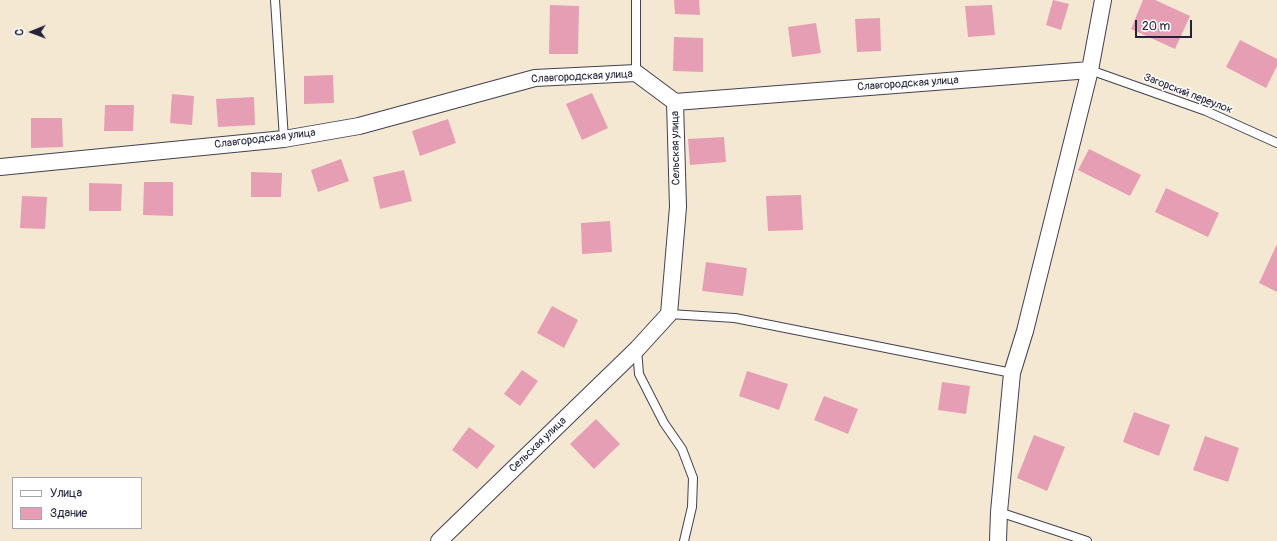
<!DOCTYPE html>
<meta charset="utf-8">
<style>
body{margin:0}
#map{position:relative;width:1277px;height:541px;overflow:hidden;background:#f5e8d2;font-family:Pangolin,sans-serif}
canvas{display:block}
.legend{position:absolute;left:12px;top:477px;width:130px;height:52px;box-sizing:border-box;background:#fff;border:1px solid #a7a7b1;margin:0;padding:5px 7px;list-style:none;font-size:12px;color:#22223b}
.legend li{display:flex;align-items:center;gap:8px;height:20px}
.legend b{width:20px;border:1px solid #a7a7b1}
.north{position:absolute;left:12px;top:12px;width:40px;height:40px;-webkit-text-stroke:3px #fff;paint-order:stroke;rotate:269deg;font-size:11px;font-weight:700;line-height:16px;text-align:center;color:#22223b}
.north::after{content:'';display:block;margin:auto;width:14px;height:18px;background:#22223b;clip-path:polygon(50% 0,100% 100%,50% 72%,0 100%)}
.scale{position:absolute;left:1135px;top:20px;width:57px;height:18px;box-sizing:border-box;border:2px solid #22223b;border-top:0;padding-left:5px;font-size:12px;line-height:14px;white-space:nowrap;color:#22223b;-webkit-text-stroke:3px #fff;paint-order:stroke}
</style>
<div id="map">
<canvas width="1277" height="541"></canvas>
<ul class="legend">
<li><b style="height:5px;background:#fff"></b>Улица</li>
<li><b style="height:11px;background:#e69eb4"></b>Здание</li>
</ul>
<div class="north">С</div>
<div class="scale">20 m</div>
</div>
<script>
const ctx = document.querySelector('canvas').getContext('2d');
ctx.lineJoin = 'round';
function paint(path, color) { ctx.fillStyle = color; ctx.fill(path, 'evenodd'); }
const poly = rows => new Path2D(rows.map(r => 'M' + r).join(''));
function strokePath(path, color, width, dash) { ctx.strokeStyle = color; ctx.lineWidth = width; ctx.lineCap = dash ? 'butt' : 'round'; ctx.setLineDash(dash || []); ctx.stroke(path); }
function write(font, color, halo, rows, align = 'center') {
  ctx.font = font + ' Pangolin,sans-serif'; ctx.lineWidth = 3; ctx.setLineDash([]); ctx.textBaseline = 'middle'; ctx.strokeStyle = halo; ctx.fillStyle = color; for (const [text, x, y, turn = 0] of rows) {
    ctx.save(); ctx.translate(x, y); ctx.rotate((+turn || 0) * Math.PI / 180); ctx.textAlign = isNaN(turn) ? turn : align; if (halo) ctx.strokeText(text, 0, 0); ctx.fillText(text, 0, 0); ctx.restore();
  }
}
const building = poly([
 [674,0,699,0,700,15,675,14],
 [1053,0,1069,4,1061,30,1046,25],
 [1143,0,1155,0,1190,16,1175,49,1131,29],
 [550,5,579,6,578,54,549,54],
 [992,5,995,35,968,37,965,6],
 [880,18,881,51,857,52,855,19],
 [816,23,821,53,792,57,788,27],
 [674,37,703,38,703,72,673,71],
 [1240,40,1277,59,1277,66,1266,88,1226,67],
 [333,75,334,103,304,104,304,76],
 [592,93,608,128,582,140,566,104],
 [172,94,194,96,192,125,170,123],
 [254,97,255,125,218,127,216,99],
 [105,105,134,105,133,131,104,131],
 [31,118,62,118,63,147,31,148],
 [448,119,456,143,420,156,412,131],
 [724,137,726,162,690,165,688,139],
 [1089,149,1141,175,1130,196,1078,170],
 [341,159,349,181,318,192,311,170],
 [404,170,412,201,380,209,373,177],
 [251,172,282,173,281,197,251,197],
 [144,182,173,182,173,216,143,215],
 [89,183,122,184,121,211,89,211],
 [1166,188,1219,213,1208,237,1155,212],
 [801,195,803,230,768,231,766,196],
 [22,196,47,197,45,229,20,228],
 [610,221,612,252,582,254,581,223],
 [1277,244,1277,292,1259,283],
 [706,262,747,268,743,296,702,291],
 [552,306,578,320,564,348,537,333],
 [522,370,538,381,520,406,504,394],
 [747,371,788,384,779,410,739,396],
 [942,382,970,386,966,414,938,410],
 [824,396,858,409,848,434,814,420],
 [1134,412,1170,425,1159,456,1123,442],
 [596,419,620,444,594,469,570,444],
 [469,427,495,446,477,469,452,450],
 [1034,435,1065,447,1047,491,1017,478],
 [1205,436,1239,448,1228,482,1193,470]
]);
const service = poly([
 [275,0,284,139],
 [636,0,636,73],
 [1090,70,1206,111,1277,143],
 [669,314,735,318,1012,373],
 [637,349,639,374,664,423,682,449,693,478,692,507,684,541],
 [999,512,1087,541]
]);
const minor = poly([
 [0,167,284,139,359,126,535,78,636,73,675,102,1090,70],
 [439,541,637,349,669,314,678,207,675,102],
 [998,541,999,512,1012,373,1025,331,1090,70,1103,0]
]);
const streetNames = [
 ["Славгородская улица",582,77,-3],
 ["Славгородская улица",908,84,-4],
 ["Загорский переулок",1188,94,21],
 ["Славгородская улица",265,139,-7],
 ["Сельская улица",676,148,-91],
 ["Сельская улица",538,445,-44]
];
paint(building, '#e69eb4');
strokePath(service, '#424052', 10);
strokePath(minor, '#424052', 18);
strokePath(service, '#fff', 8);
strokePath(minor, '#fff', 16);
write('11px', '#22223b', '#fff', streetNames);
</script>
